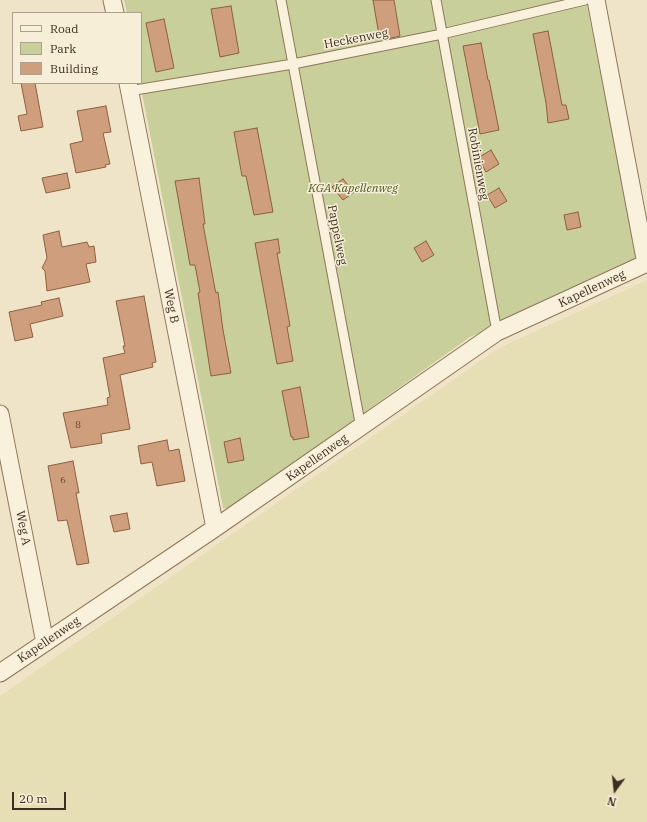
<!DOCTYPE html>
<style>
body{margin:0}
#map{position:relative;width:647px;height:822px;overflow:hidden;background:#f0e4c8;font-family:"IBM Plex Serif",serif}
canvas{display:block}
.legend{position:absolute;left:12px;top:12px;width:130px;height:72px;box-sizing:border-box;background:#f7eed8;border:1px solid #ada18e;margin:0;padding:5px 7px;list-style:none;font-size:12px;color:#3d2e20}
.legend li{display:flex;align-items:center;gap:8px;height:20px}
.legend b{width:20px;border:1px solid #ada18e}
.north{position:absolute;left:595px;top:770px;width:40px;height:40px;-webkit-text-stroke:3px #f7eed8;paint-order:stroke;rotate:195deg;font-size:11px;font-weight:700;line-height:16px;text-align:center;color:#3d2e20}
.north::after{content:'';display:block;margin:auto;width:14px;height:18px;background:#3d2e20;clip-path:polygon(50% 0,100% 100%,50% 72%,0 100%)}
.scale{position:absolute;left:12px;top:792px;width:54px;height:18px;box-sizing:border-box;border:2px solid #3d2e20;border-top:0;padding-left:5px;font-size:12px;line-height:14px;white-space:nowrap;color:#3d2e20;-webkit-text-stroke:3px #f7eed8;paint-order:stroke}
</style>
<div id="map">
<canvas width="647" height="822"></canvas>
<ul class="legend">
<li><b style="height:5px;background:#faf1dc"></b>Road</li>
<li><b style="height:11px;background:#c9cf9b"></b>Park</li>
<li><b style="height:11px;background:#cf9f7d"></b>Building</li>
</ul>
<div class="north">N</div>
<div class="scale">20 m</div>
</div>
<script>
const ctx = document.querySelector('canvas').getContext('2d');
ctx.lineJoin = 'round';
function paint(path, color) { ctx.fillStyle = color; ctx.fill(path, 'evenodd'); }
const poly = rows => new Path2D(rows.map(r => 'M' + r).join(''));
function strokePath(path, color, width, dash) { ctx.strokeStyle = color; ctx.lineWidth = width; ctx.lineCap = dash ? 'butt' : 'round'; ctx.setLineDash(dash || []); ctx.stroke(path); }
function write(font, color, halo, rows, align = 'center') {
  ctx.font = font + ' "IBM Plex Serif",serif'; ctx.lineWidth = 3; ctx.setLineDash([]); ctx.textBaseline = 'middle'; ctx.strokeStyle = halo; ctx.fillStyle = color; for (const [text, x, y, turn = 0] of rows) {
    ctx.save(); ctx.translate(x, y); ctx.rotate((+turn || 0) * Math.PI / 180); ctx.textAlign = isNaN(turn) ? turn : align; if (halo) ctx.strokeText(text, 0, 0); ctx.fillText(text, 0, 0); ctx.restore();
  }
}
const farmland = poly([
 [647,280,647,822,0,822,0,696,499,348]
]);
const green = poly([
 [124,0,586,0,638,263,470,337,229,509,223,508,140,83,141,13,127,13]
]);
const building = poly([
 [373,0,394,0,400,36,383,40,382,35,379,35,373,0],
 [231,6,239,53,220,57,211,9,231,6],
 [164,19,174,68,156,72,146,23,164,19],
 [548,31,562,105,566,105,569,119,548,123,546,103,533,34,548,31],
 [481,43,488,80,489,80,499,130,480,134,463,46,481,43],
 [21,83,35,83,43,127,21,131,18,116,27,114,21,83],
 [106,106,111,132,103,133,110,164,105,165,106,167,76,173,70,144,83,141,77,111,106,106],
 [257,128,266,175,273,212,254,215,246,176,242,176,234,132,257,128],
 [491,150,499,164,486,172,478,158,491,150],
 [67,173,70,188,46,193,42,178,67,173],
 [199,178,205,224,203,224,215,289,216,293,218,292,223,330,231,373,211,376,198,293,200,292,195,265,190,265,175,181,199,178],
 [343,179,354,192,343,200,332,187,343,179],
 [499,188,507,201,495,208,487,195,499,188],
 [578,212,581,227,567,230,564,215,578,212],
 [59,231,62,247,87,242,89,247,94,246,96,262,86,264,90,282,47,291,45,271,42,268,47,258,43,235,59,231],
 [278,239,280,253,277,253,290,326,287,327,293,361,277,364,255,243,278,239],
 [426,241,434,255,422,262,414,248,426,241],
 [144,296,156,362,152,363,153,367,120,375,130,429,101,434,102,443,71,448,63,413,108,405,107,398,110,397,103,358,125,353,123,346,125,346,116,301,144,296],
 [59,298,63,316,30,324,33,337,15,341,9,312,42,305,41,302,59,298],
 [300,387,309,437,293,440,293,437,291,437,282,391,300,387],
 [240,438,244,460,228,463,224,442,240,438],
 [167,440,169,451,179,449,185,481,157,486,152,462,141,464,138,446,167,440],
 [73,461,79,493,76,493,89,563,77,565,67,520,58,521,48,466,73,461],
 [127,513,130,529,114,532,110,516,127,513]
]);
const service = poly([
 [281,0,361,428],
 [436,0,497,332],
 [129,91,293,64,442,34,585,0]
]);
const minor = poly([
 [112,0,115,13],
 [596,0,646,264],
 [128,83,215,528],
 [0,414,45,643],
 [0,673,215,528,497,332,647,263]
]);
const numberNames = [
 ["8",78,425],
 ["6",63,480]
];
const streetNames = [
 ["Heckenweg",356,39,-11],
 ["Robinienweg",478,164,80],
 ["Pappelweg",337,235,79],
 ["Kapellenweg",592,289,-25],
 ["Weg B",171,306,79],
 ["Kapellenweg",317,458,-35],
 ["Weg A",23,528,79],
 ["Kapellenweg",49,640,-34]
];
const parkNames = [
 ["KGA Kapellenweg",353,189]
];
paint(farmland, '#e6deb5');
paint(green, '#c9cf9b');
paint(building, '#cf9f7d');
strokePath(building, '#8d5f41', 1);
strokePath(service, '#8d765c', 11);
strokePath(minor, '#8d765c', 19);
strokePath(service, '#faf1dc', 9);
strokePath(minor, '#faf1dc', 17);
write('10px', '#624a37', null, numberNames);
write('12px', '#3d2e20', '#f7eed8', streetNames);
write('italic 12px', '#4d5a26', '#f7eed8', parkNames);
</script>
